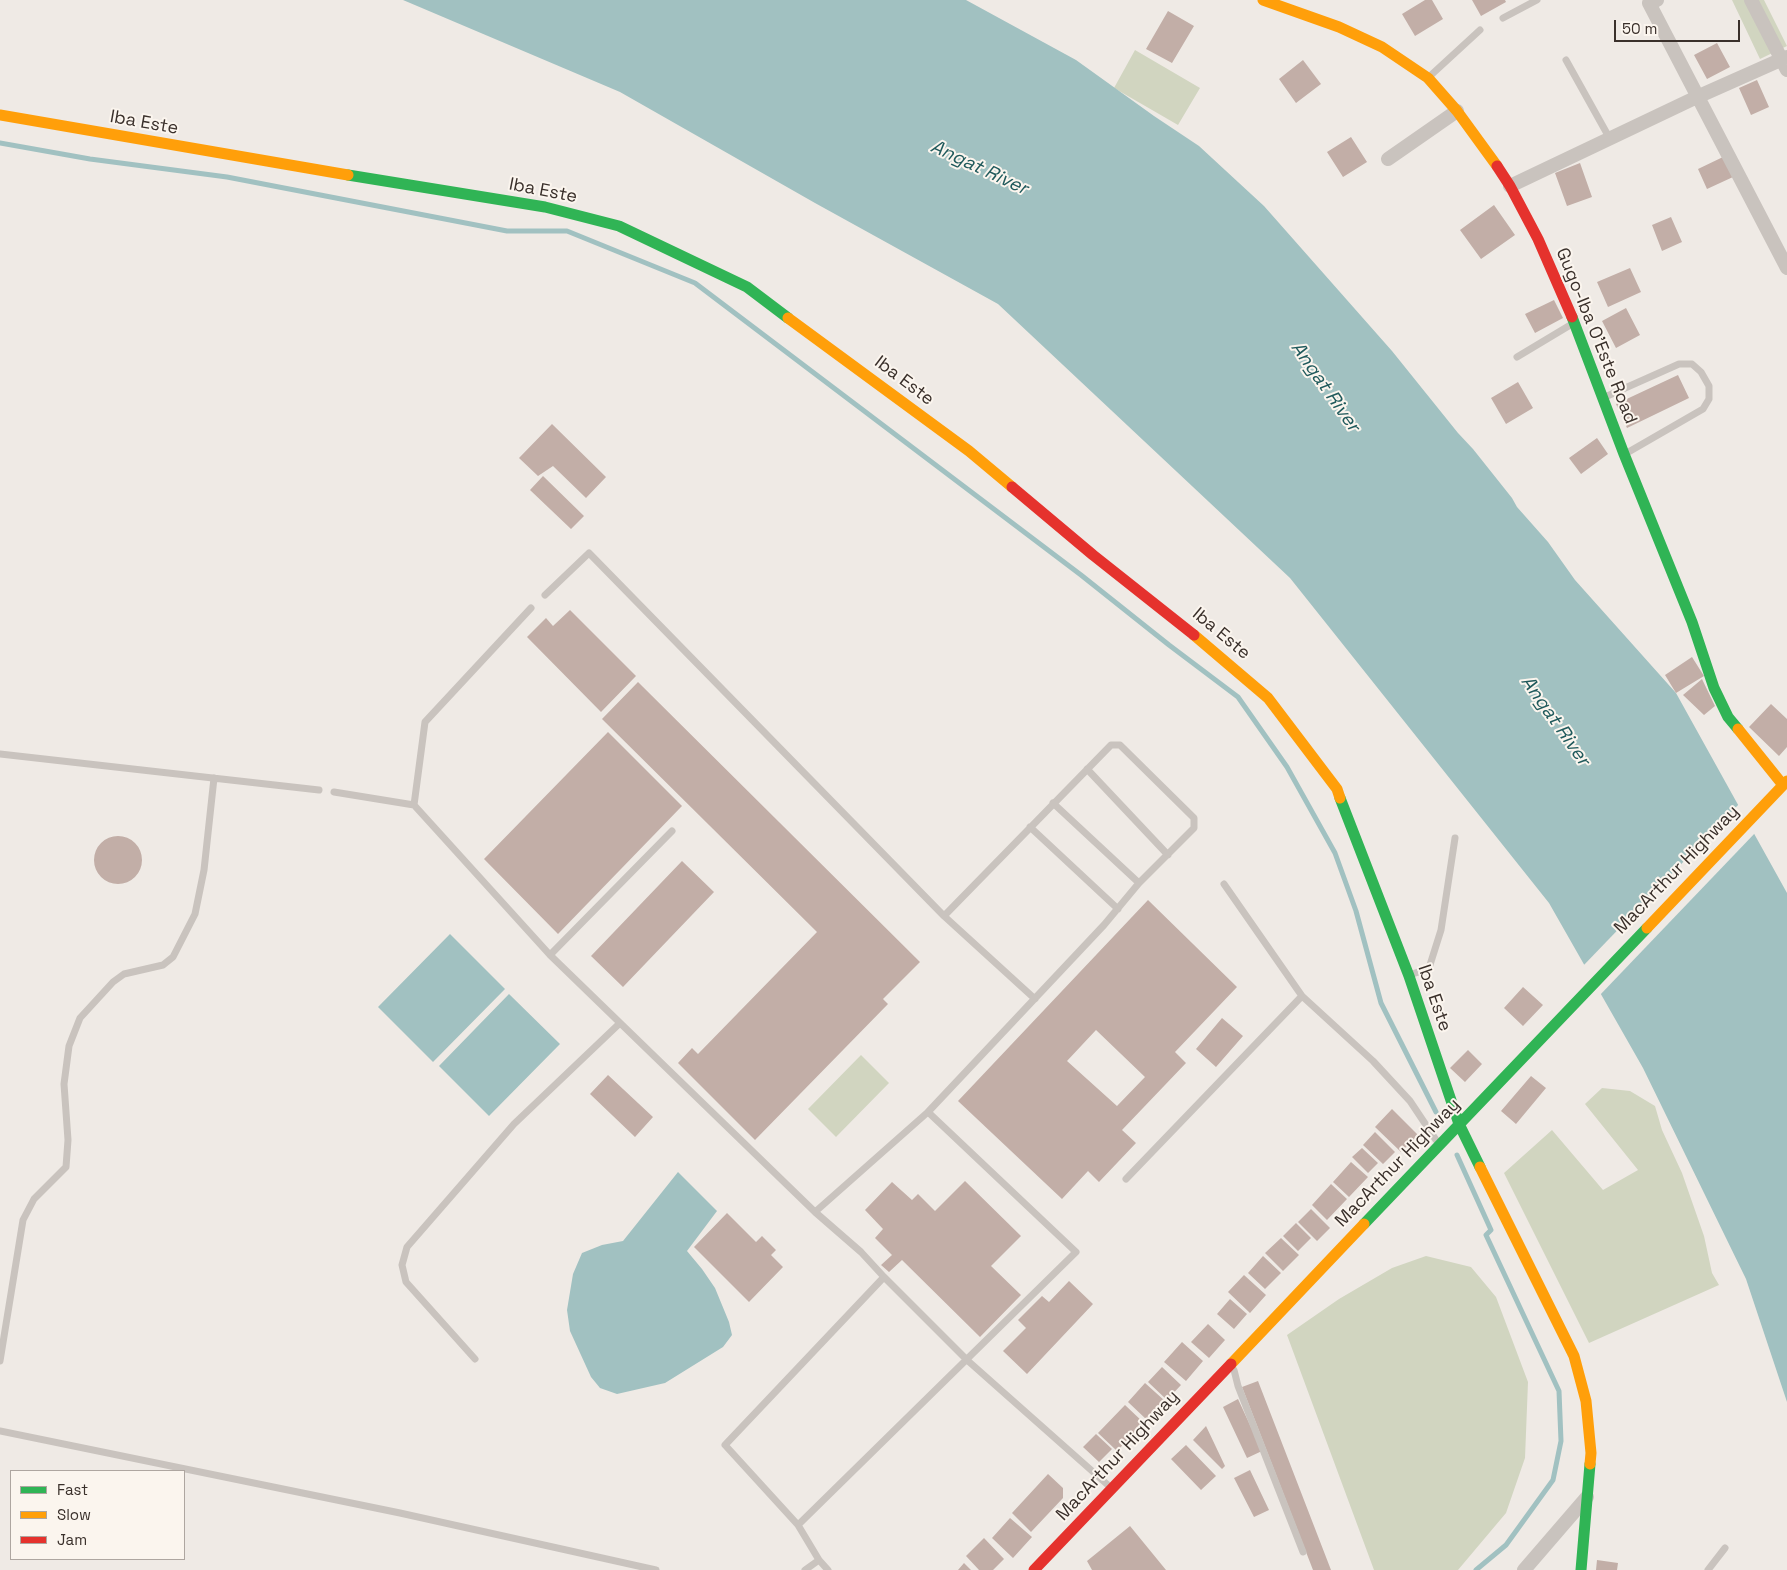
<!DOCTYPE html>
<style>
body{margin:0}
#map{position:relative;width:1787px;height:1570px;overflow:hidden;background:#efeae5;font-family:"Space Grotesk",sans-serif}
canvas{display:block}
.legend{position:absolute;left:10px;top:1470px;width:175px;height:90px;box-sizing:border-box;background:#fbf5ee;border:1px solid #aea6a0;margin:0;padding:6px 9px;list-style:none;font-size:15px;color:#3a302b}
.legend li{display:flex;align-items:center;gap:10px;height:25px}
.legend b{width:25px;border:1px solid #aea6a0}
.scale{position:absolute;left:1614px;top:20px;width:126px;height:22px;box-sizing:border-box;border:2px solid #3a302b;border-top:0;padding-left:6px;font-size:15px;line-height:18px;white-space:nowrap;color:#3a302b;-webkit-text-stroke:4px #fbf5ee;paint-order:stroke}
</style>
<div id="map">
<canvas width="1787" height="1570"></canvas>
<ul class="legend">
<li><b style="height:6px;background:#30b455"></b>Fast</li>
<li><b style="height:6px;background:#ff9f0a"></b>Slow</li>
<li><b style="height:6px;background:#e5322d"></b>Jam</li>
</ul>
<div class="scale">50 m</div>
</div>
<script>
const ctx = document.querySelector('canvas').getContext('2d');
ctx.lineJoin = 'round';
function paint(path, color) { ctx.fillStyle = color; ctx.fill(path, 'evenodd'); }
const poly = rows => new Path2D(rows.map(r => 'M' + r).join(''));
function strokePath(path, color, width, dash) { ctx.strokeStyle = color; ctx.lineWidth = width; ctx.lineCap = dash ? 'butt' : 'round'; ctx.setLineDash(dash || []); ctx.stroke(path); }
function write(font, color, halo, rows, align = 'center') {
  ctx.font = font + ' "Space Grotesk",sans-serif'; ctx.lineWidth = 4; ctx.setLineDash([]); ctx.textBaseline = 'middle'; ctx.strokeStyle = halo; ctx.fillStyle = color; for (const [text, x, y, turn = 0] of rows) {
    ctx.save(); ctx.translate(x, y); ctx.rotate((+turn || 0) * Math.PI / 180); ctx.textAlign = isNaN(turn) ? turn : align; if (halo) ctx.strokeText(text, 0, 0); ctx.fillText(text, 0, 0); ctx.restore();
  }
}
const green = poly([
 [1732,0,1764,0,1787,46,1760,59],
 [1135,50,1200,88,1178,125,1114,88],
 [861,1055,889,1083,836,1137,808,1109],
 [1602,1088,1630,1091,1655,1106,1662,1130,1682,1173,1704,1236,1712,1273,1719,1285,1589,1343,1504,1173,1552,1130,1603,1190,1638,1170,1585,1104],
 [1426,1256,1471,1267,1496,1297,1528,1382,1525,1458,1506,1513,1458,1570,1374,1570,1287,1335,1339,1299,1392,1268]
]);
const water = poly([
 [403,0,966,0,1076,60,1154,116,1199,146,1264,206,1392,351,1458,433,1473,449,1512,498,1517,507,1548,542,1575,580,1676,693,1787,893,1787,1402,1746,1279,1643,1068,1549,903,1290,578,998,304,815,203,620,92],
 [450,934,505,989,433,1062,378,1007],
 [509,994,560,1044,489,1116,439,1066],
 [678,1172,717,1211,687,1251,702,1269,715,1288,729,1322,732,1335,723,1347,665,1383,617,1394,600,1388,591,1377,570,1331,567,1310,573,1274,582,1253,602,1245,623,1241]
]);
const pier = poly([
 [1740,803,1756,832,1599,996,1582,967]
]);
const stream = poly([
 [0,143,90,159,227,177,507,231,567,231,695,283,1081,575,1169,645,1238,697,1287,767,1335,853,1356,911,1381,1003,1436,1112],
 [1457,1155,1491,1230,1486,1235,1559,1391,1561,1441,1553,1480,1506,1545,1476,1570]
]);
const building = poly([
 [1425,0,1432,0,1443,19,1415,36,1402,14],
 [1472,0,1505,0,1506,2,1481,16],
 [1168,11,1194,26,1172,63,1146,49],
 [1717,43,1730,67,1707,79,1694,55],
 [1303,60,1321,84,1296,103,1279,79],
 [1757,80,1769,107,1751,115,1739,88],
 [1351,137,1367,162,1343,177,1327,152],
 [1723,157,1733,177,1707,189,1698,169],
 [1580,163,1592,197,1567,206,1555,173],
 [1494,205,1515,235,1481,259,1460,230],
 [1671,217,1682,242,1662,251,1652,225],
 [1630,268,1641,292,1608,307,1597,282],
 [1554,300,1563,318,1535,333,1525,314],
 [1626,308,1640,335,1616,348,1602,321],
 [1678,375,1689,398,1627,428,1616,404],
 [1518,382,1533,408,1506,424,1491,398],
 [552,424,606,477,586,498,553,466,538,476,519,458],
 [1597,438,1608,454,1581,474,1569,458],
 [543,476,584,516,571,529,530,490],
 [570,610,636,676,601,712,527,637,546,618,553,626],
 [1692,657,1704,676,1676,693,1665,675],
 [1702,679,1715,706,1704,715,1683,695],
 [638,682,920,962,883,999,888,1004,755,1140,678,1063,692,1048,698,1054,817,932,602,719],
 [1771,704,1787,719,1787,747,1779,756,1749,727],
 [608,732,682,806,558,934,484,859],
 '94 860a24 24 0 1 1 48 0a24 24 0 1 1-48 0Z',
 [682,861,714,892,623,987,591,956],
 [1148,900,1237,987,1175,1052,1186,1063,1122,1130,1136,1143,1099,1182,1088,1171,1062,1199,958,1101],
 [1096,1030,1145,1077,1117,1106,1067,1061],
 [1523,987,1543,1005,1523,1026,1504,1008],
 [1222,1018,1243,1036,1216,1067,1196,1049],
 [1468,1050,1482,1064,1465,1082,1450,1068],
 [608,1075,653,1117,635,1137,590,1094],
 [1531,1076,1546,1088,1516,1124,1501,1111],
 [1392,1109,1418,1135,1401,1152,1375,1127],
 [1375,1132,1395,1152,1383,1164,1363,1145],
 [1362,1148,1378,1163,1368,1173,1352,1157],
 [1351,1162,1368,1177,1349,1197,1333,1182],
 [965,1181,1021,1236,991,1266,1021,1295,980,1337,902,1260,889,1272,881,1265,892,1255,875,1238,883,1229,865,1210,892,1182,912,1200,918,1194,935,1211],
 [1331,1184,1347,1199,1327,1220,1312,1205],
 [1311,1209,1330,1228,1317,1241,1298,1222],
 [727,1213,756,1242,762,1236,776,1250,771,1255,783,1267,749,1302,694,1247],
 [1296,1223,1311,1238,1298,1251,1283,1236],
 [1281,1238,1299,1255,1283,1271,1265,1253],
 [1263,1256,1281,1273,1265,1289,1248,1273],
 [1244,1275,1266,1295,1250,1313,1228,1292],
 [1069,1281,1093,1304,1027,1374,1003,1351,1026,1328,1018,1320,1042,1296,1049,1302],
 [1230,1299,1247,1314,1234,1329,1217,1314],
 [1208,1324,1225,1340,1209,1358,1191,1342],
 [1182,1342,1203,1361,1186,1381,1164,1362],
 [1162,1367,1181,1385,1167,1400,1148,1382],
 [1258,1381,1331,1570,1313,1570,1242,1387],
 [1145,1383,1165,1401,1147,1420,1128,1402],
 [1238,1399,1262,1451,1247,1458,1223,1407],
 [1125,1405,1144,1423,1117,1451,1098,1433],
 [1206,1426,1225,1466,1222,1469,1193,1440],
 [1096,1434,1112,1449,1099,1462,1083,1447],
 [1186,1445,1216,1476,1201,1490,1171,1459],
 [1250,1470,1269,1510,1254,1517,1234,1478],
 [1048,1474,1063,1488,1063,1498,1031,1532,1012,1513],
 [1010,1518,1032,1537,1013,1558,992,1538],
 [1130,1526,1166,1570,1092,1570,1087,1561],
 [984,1538,1004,1559,993,1570,979,1570,966,1556],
 [1597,1560,1618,1563,1617,1570,1596,1570],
 [964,1563,971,1570,958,1570]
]);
const lane = poly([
 [1503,18,1537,0],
 [1566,60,1610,139],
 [1430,76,1480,30],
 [1517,357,1572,324],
 [1605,397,1679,364,1692,364,1701,372,1709,386,1709,399,1703,409,1625,454],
 [545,595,589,553,944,916,1035,999],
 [0,754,319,790],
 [1087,769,1168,855],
 [334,792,414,805,550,955,815,1212,861,1252,884,1277,967,1360,1109,1486],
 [1053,803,1139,883],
 [414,805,425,722,531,608],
 [1030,827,1118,909],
 [1224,884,1302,996],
 [550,955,672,831],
 [1410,975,1429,968,1441,930,1455,838],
 [928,1112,1104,925,1139,883,1194,828,1194,818,1120,745,1111,745,944,916],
 [1126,1179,1302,996,1373,1061,1410,1101,1436,1140],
 [475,1359,406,1282,402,1265,407,1247,514,1124,620,1023],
 [0,1361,23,1220,34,1199,66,1167,68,1140,64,1084,69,1046,80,1018,113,982,124,974,163,965,173,957,195,914,204,870,214,778],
 [1234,1370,1238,1386,1303,1552],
 [0,1431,400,1513,656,1570],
 [798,1525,1076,1252,928,1112,815,1212],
 [805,1570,819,1560],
 [828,1570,819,1560,798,1525,725,1445,884,1277],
 [1708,1570,1725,1548]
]);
const street = poly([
 [1657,0,1649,3,1787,268],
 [1751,0,1787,70],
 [1388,159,1457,111],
 [1510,186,1697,97,1787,57],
 [1524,1570,1587,1497]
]);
const fast = poly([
 [348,175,545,207,619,226,747,287,788,318],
 [1572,317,1624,454,1692,622,1714,688,1728,717,1738,729],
 [1340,798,1409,976,1459,1124,1480,1167],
 [1364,1224,1647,928],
 [1581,1570,1590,1464]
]);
const slow = poly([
 [1263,0,1339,27,1382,47,1428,78,1457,111,1497,166],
 [0,115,348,175],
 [788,318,969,451,1012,487],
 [1194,635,1268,698,1337,789,1340,798],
 [1738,729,1783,785],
 [1647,928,1787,781],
 [1480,1167,1574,1356,1586,1401,1591,1453,1590,1464],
 [1231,1364,1364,1224]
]);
const jam = poly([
 [1497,166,1510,186,1538,239,1572,317],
 [1012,487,1093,555,1194,635],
 [1034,1570,1231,1364]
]);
const streetNames = [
 ["Iba Este",144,123,10],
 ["Iba Este",543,191,11],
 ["Gugo-Iba O'Este Road",1596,336,68],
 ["Iba Este",904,381,37],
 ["Iba Este",1221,634,40],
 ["MacArthur Highway",1677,870,-46],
 ["Iba Este",1434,998,71],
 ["MacArthur Highway",1398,1163,-46],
 ["MacArthur Highway",1118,1456,-47]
];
const waterNames = [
 ["Angat River",979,168,25],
 ["Angat River",1325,387,55],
 ["Angat River",1555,721,55]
];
paint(green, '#d1d5c0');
paint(water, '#a1c1c1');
paint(pier, '#efeae5');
strokePath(stream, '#a1c1c1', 5);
paint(building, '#c2aea7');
strokePath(lane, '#c9c3be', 7);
strokePath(street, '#c9c3be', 14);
strokePath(fast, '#30b455', 11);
strokePath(slow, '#ff9f0a', 11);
strokePath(jam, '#e5322d', 11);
write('18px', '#3a302b', '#fbf5ee', streetNames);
write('italic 19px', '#205a5c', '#fbf5ee', waterNames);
</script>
